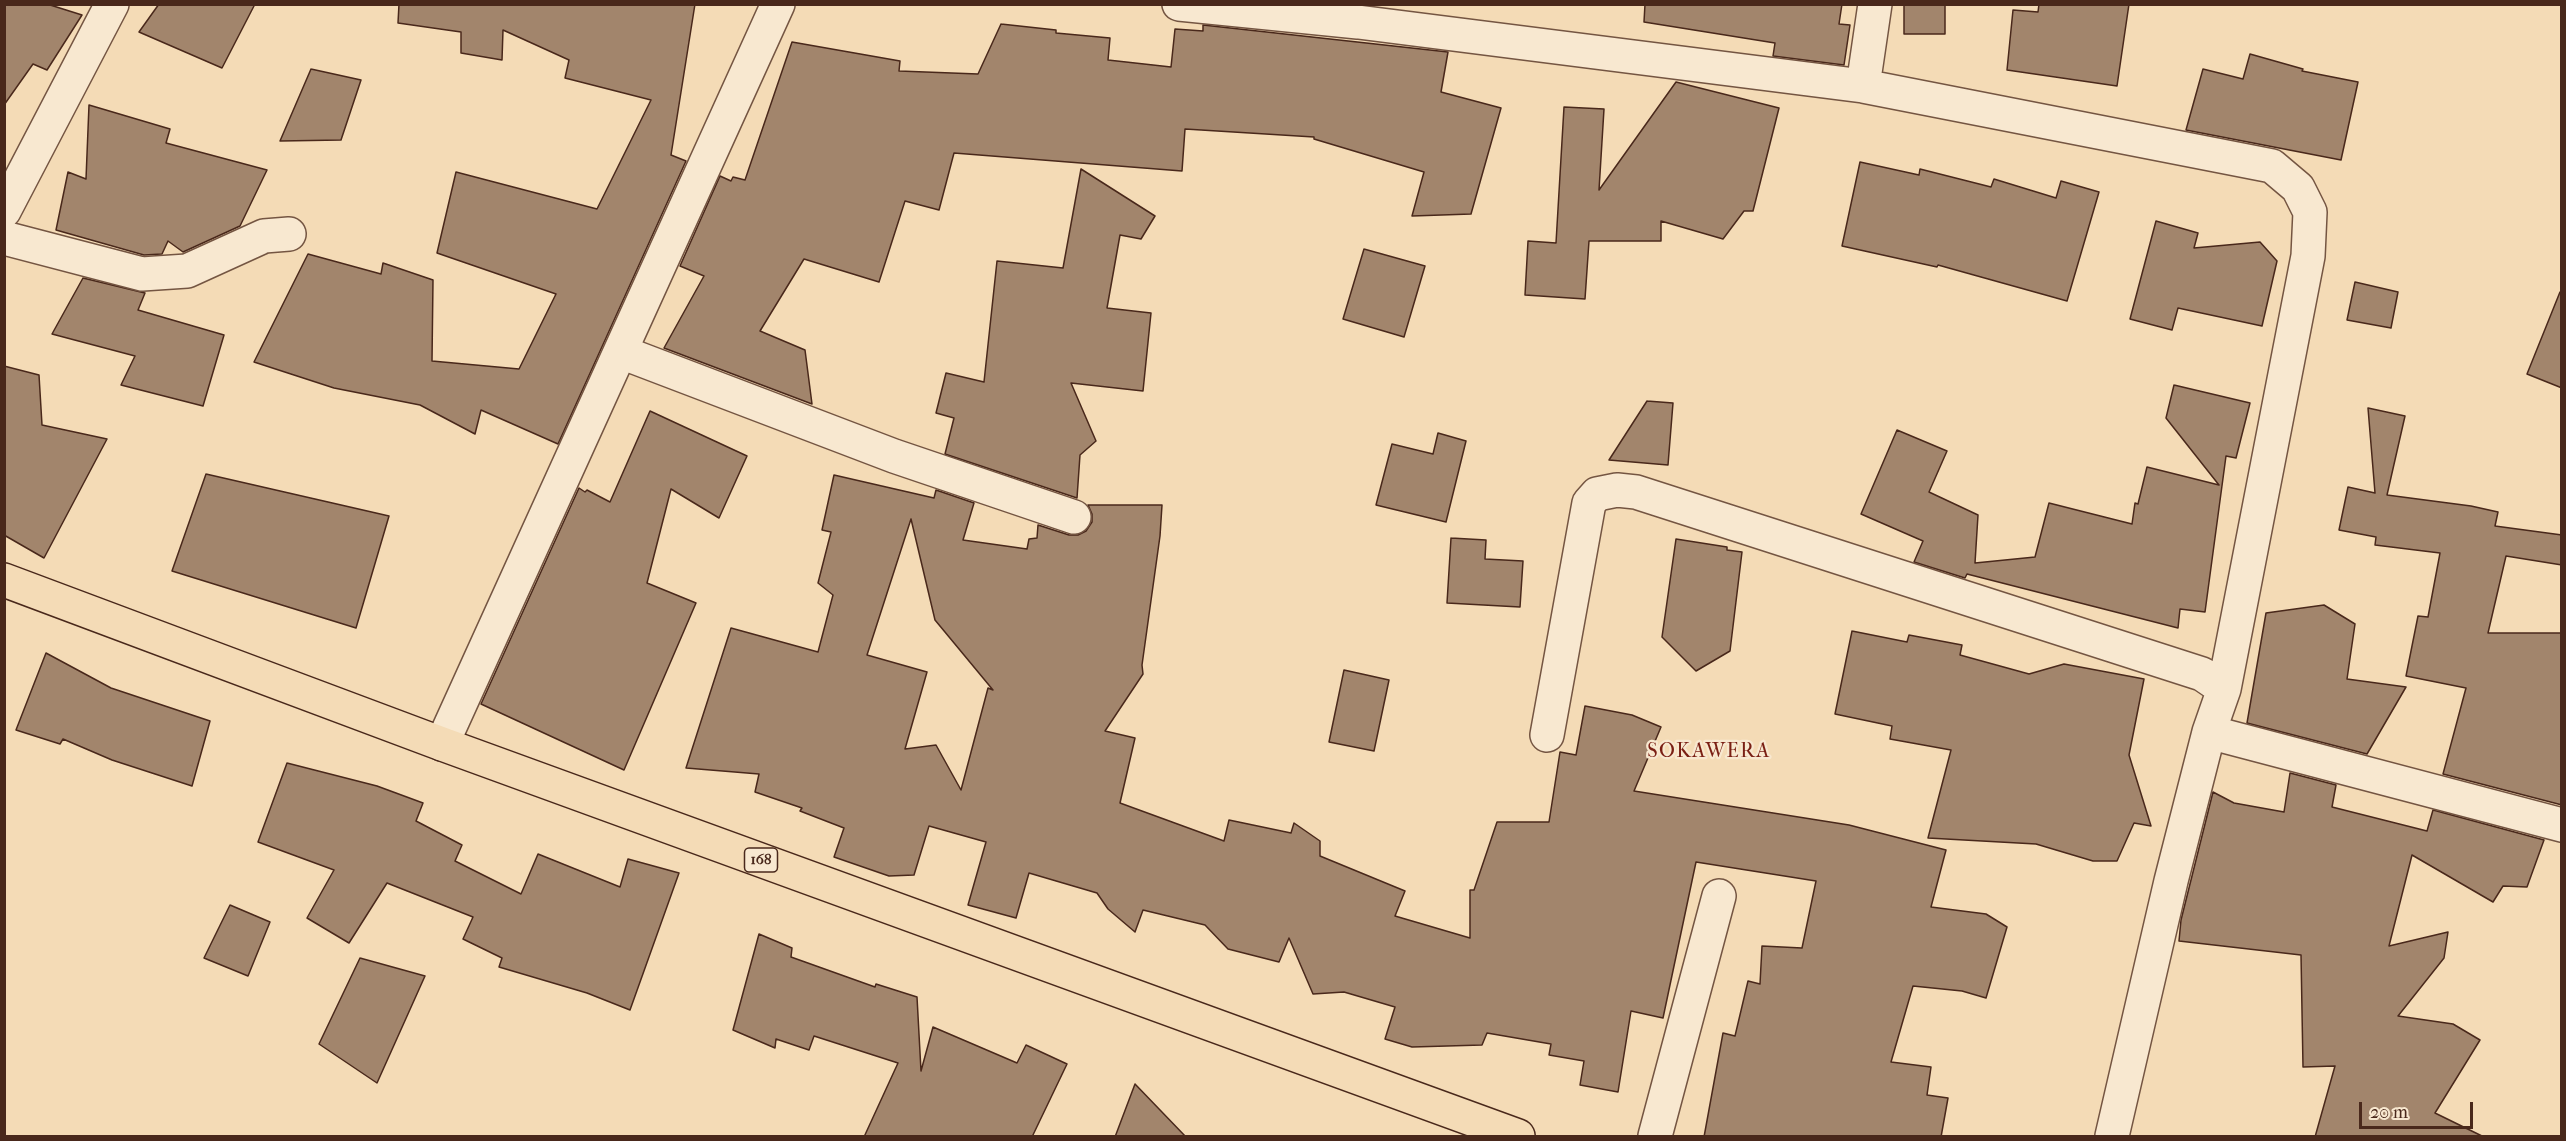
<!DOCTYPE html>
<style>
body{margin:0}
#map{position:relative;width:2566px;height:1141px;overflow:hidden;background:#f4dbb6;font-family:"IM FELL French Canon",serif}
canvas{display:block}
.frame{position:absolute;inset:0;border:6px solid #49281b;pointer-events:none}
.scale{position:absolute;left:2359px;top:1102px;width:114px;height:27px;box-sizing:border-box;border:3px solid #49281b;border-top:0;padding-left:8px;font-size:18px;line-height:21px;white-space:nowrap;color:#49281b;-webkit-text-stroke:4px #f8e8d0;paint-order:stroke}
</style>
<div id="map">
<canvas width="2566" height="1141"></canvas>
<div class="frame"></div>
<div class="scale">20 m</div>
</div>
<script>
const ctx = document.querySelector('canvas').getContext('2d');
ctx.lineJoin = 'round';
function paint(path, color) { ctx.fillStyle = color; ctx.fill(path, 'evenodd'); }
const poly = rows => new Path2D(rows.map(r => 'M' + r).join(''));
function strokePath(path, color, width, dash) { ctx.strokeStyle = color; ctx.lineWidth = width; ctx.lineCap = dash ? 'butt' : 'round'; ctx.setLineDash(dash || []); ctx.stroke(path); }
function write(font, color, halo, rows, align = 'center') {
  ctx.font = font + ' "IM FELL French Canon",serif'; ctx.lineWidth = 4.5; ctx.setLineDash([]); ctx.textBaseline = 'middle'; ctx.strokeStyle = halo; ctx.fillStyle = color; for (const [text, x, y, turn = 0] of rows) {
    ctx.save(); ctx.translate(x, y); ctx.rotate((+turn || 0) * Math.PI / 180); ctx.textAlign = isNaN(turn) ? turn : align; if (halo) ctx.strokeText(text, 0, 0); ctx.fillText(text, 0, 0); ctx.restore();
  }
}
const building = poly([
 [4,4,47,4,82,15,47,70,33,64,4,105,4,4],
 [159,4,255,4,222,68,139,32,159,4],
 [399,4,695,4,671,155,686,161,558,444,481,410,475,434,420,405,334,388,254,362,308,254,381,274,383,263,433,280,432,361,519,369,556,294,437,253,456,172,597,209,651,100,565,78,569,60,503,30,502,60,461,53,461,32,398,23,399,4],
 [1645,4,1842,4,1839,24,1850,25,1844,65,1773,56,1775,43,1644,22,1645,4],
 [1904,4,1945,4,1945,34,1904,34,1904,4],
 [2039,4,2129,4,2117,86,2007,70,2013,10,2038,12,2039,4],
 [1001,24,1056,30,1056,33,1110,38,1108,60,1171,67,1175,29,1203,31,1203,25,1448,52,1441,92,1501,108,1471,214,1412,216,1424,172,1314,139,1314,137,1185,129,1182,171,954,153,939,210,905,201,879,282,804,259,760,331,805,350,812,404,664,348,704,276,680,266,720,176,731,181,733,177,745,180,792,42,900,61,899,71,978,74,1001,24],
 [2250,54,2303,69,2302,71,2358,82,2341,160,2186,130,2203,69,2243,79,2250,54],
 [311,69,361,80,341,140,280,141,311,69],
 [1676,82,1779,108,1753,211,1744,211,1723,239,1661,221,1661,241,1589,241,1585,299,1525,295,1528,241,1556,243,1564,107,1604,109,1599,190,1676,82],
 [89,105,170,129,166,143,267,170,240,226,183,252,168,241,162,254,144,255,56,230,68,172,86,179,89,105],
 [1860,162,1919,175,1920,169,1991,187,1994,179,2056,198,2061,181,2099,192,2067,301,1938,265,1937,267,1842,246,1860,162],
 [1081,169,1155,216,1141,239,1120,235,1107,308,1151,313,1143,391,1071,383,1096,441,1080,455,1077,498,945,454,954,418,936,413,946,373,984,382,997,261,1063,268,1081,169],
 [2156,221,2198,233,2194,248,2260,242,2277,261,2262,326,2178,308,2172,330,2130,319,2156,221],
 [1364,249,1425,266,1404,337,1343,319,1364,249],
 [83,278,145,293,138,310,224,335,203,406,121,385,135,356,52,334,83,278],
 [2355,282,2398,292,2391,328,2347,320,2355,282],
 [2560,292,2562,293,2562,388,2527,374,2560,292],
 [4,366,39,375,42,425,107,439,44,558,4,535,4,366],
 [2174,385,2250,403,2236,458,2226,456,2205,612,2180,609,2178,628,1967,574,1965,578,1914,562,1923,541,1861,514,1897,430,1947,451,1929,492,1978,515,1975,563,2035,557,2049,503,2132,524,2135,503,2138,504,2147,467,2219,485,2166,418,2174,385],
 [1647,401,1673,403,1668,465,1609,460,1647,401],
 [2368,408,2405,416,2387,495,2471,506,2498,512,2495,526,2562,535,2562,565,2506,556,2488,633,2562,633,2562,805,2443,774,2466,688,2406,676,2418,616,2428,617,2440,553,2375,545,2376,537,2339,530,2348,487,2375,493,2368,408],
 [650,411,747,456,719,518,671,489,647,583,696,603,624,770,481,704,579,488,585,492,587,490,610,502,650,411],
 [1438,433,1466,441,1446,522,1376,505,1392,444,1433,454,1438,433],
 [206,474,389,516,356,628,172,571,206,474],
 [834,475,934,498,936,490,974,503,963,540,1027,549,1029,539,1037,538,1038,525,1069,535,1078,535,1086,531,1092,522,1092,514,1088,505,1162,505,1160,536,1142,665,1143,674,1105,731,1135,738,1120,803,1224,841,1229,820,1291,833,1294,823,1320,841,1320,856,1405,891,1395,916,1470,938,1470,890,1474,890,1497,822,1549,822,1560,752,1576,755,1585,706,1632,715,1661,727,1634,791,1849,825,1946,850,1931,907,1986,914,2007,927,1986,998,1962,991,1913,986,1891,1062,1931,1067,1927,1095,1948,1098,1941,1137,1704,1137,1723,1033,1735,1036,1748,981,1760,984,1762,946,1802,948,1816,881,1696,862,1663,1018,1631,1011,1618,1092,1580,1085,1584,1061,1549,1055,1551,1044,1487,1033,1482,1045,1412,1047,1385,1039,1395,1007,1344,992,1313,994,1289,938,1279,962,1228,949,1205,925,1143,910,1135,932,1108,909,1097,893,1029,873,1016,918,968,905,986,842,929,826,914,875,889,876,834,857,844,828,800,811,802,808,755,792,759,774,686,768,731,628,818,652,833,595,818,583,831,532,822,530,834,475],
 [911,519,935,620,993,690,988,688,961,790,936,745,905,749,927,672,867,655,911,519],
 [1451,538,1486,540,1485,559,1523,561,1520,607,1447,603,1451,538],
 [1676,539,1727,547,1727,550,1742,552,1730,651,1696,671,1662,637,1676,539],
 [2324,605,2355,624,2347,679,2406,687,2367,754,2247,723,2266,613,2324,605],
 [1852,631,1907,642,1909,635,1962,645,1960,655,2029,674,2064,664,2144,679,2129,755,2151,826,2134,823,2117,861,2093,861,2036,844,1928,838,1951,750,1890,739,1892,726,1835,714,1852,631],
 [46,653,111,688,210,721,192,786,112,760,63,739,60,744,16,730,46,653],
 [1344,670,1389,680,1374,751,1329,742,1344,670],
 [287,763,377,786,423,803,416,821,462,845,455,861,521,894,538,854,620,887,628,859,679,873,630,1010,587,993,499,967,502,958,463,939,473,917,387,883,349,943,307,918,334,870,258,842,287,763],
 [2290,773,2336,785,2332,807,2427,831,2433,810,2544,840,2527,887,2503,886,2493,902,2412,855,2389,946,2448,932,2444,958,2398,1016,2453,1024,2480,1040,2435,1113,2484,1137,2315,1137,2335,1066,2303,1067,2301,955,2179,941,2181,920,2213,792,2234,803,2284,812,2290,773],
 [230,905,270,922,248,976,204,958,230,905],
 [759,934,792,948,791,957,875,987,876,984,917,997,921,1071,933,1027,1017,1063,1026,1045,1067,1064,1032,1137,864,1137,898,1063,814,1036,809,1050,776,1039,775,1048,733,1030,759,934],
 [360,958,425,976,377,1083,319,1044,360,958],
 [1135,1084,1186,1137,1115,1137,1135,1084]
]);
const minor = poly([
 [1179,4,1358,22,1863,86,2272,166,2298,188,2310,212,2308,256,2224,689],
 [1863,86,1875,4],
 [4,211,112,4],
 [4,238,142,274,187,271,264,236,289,234],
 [621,352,894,456,1074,517],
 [2209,732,2562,825],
 [1547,735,1589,503,1597,494,1617,490,1636,492,2202,674,2224,689,2209,732,2171,881,2112,1136],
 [442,744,778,4],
 [1655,1136,1719,896]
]);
const primary = poly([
 [4,580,442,744,1518,1136]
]);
const shields = [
 [761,860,33]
];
const shieldNames = [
 ["168",761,860]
];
const quarterNames = [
 ["SOKAWERA",1709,752]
];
paint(building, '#a2856c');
strokePath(building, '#49281b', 1.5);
strokePath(minor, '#745542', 36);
strokePath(primary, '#49281b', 36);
strokePath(minor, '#f8e8d0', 33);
strokePath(primary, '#f4dbb6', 33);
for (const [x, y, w] of shields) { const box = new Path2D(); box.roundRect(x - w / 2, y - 12, w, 24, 4.5); ctx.fillStyle = '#f8e8d0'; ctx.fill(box); strokePath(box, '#49281b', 1.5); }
write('bold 15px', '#49281b', null, shieldNames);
ctx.letterSpacing = '1.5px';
write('20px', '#7a1f14', '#f8e8d0', quarterNames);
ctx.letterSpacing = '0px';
</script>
